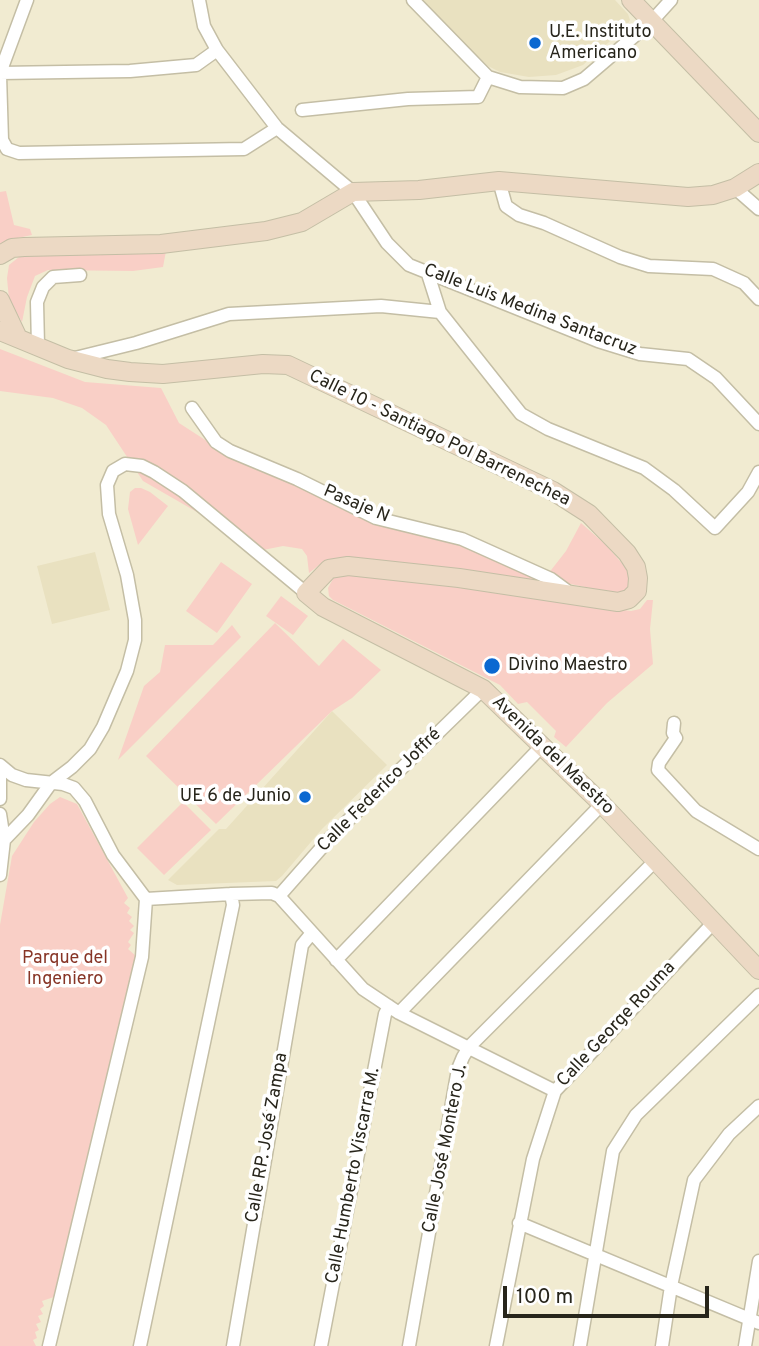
<!DOCTYPE html>
<meta charset="utf-8">
<style>
body{margin:0}
#map{position:relative;width:759px;height:1346px;overflow:hidden;background:#f1ebd1;font-family:Overpass,sans-serif}
canvas{display:block}
.scale{position:absolute;left:503px;top:1286px;width:206px;height:32px;box-sizing:border-box;border:4px solid #27251b;border-top:0;padding-left:9px;font-size:21px;line-height:24px;white-space:nowrap;color:#27251b;-webkit-text-stroke:5px #fff;paint-order:stroke}
</style>
<div id="map">
<canvas width="759" height="1346"></canvas>
<div class="scale">100 m</div>
</div>
<script>
const ctx = document.querySelector('canvas').getContext('2d');
ctx.lineJoin = 'round';
function paint(path, color) { ctx.fillStyle = color; ctx.fill(path, 'evenodd'); }
const poly = rows => new Path2D(rows.map(r => 'M' + r).join(''));
function strokePath(path, color, width, dash) { ctx.strokeStyle = color; ctx.lineWidth = width; ctx.lineCap = dash ? 'butt' : 'round'; ctx.setLineDash(dash || []); ctx.stroke(path); }
function write(font, color, halo, rows, align = 'center') {
  ctx.font = font + ' Overpass,sans-serif'; ctx.lineWidth = 7; ctx.setLineDash([]); ctx.textBaseline = 'middle'; ctx.strokeStyle = halo; ctx.fillStyle = color; for (const [text, x, y, turn = 0] of rows) {
    ctx.save(); ctx.translate(x, y); ctx.rotate((+turn || 0) * Math.PI / 180); ctx.textAlign = isNaN(turn) ? turn : align; if (halo) ctx.strokeText(text, 0, 0); ctx.fillText(text, 0, 0); ctx.restore();
  }
}
const built = poly([
 [419,0,615,0,628,14,630,20,626,27,583,65,556,75,529,77,500,72,488,66],
 [95,552,110,610,52,624,37,566],
 [332,711,387,765,322,829,282,876,276,881,177,885,168,880,219,829,226,829]
]);
const green = poly([
 [6,191,14,225,30,229,32,235,13,239,0,246,0,192],
 [166,251,163,267,133,271,48,270,35,276,27,297,22,322,9,299,7,278,9,265,19,257,39,253],
 [0,349,85,382,161,388,179,423,230,456,438,536,546,583,343,558,323,562,309,573,307,556,302,549,283,546,263,550,143,481,106,425,82,408,53,398,0,391],
 [135,488,141,488,150,492,168,506,138,545,128,509,130,492],
 [581,523,606,545,627,569,630,582,627,589,621,593,608,592,566,583,548,574,566,551],
 [221,562,252,584,217,633,186,611],
 [342,573,379,576,631,611,640,609,647,600,653,600,650,629,653,664,607,703,566,747,554,737,556,731,527,702,518,704,500,685,333,600,329,596,328,588,334,577],
 [281,596,308,616,293,635,266,616],
 [275,623,319,666,343,639,381,670,352,698,332,711,216,824,146,756],
 [232,625,241,637,118,760,144,686,160,672,165,645,213,645],
 [60,797,77,804,128,898,124,903,130,908,127,913,132,917,129,921,134,926,130,930,134,933,128,942,131,945,128,949,136,956,54,1297,42,1301,44,1306,40,1309,43,1314,38,1316,41,1322,36,1324,39,1330,35,1332,37,1338,33,1340,36,1346,0,1346,0,925,12,856,34,822,50,804],
 [183,802,211,830,164,875,137,848]
]);
const street = poly([
 [199,0,204,26,217,50,277,128,353,192,387,243,409,265,598,341,640,354,688,359,716,378,759,424],
 [413,0,488,77,520,87,563,88,584,79,652,21,671,0],
 [0,73,130,71,196,65,217,50],
 [0,73,27,0],
 [0,75,2,140,7,149,19,153,244,149,277,128],
 [302,110,408,99,478,97,488,77],
 [499,181,506,206,519,215,544,223,620,257,649,266,713,269,744,283,759,299],
 [735,188,759,209],
 [427,271,440,312,521,414,548,429,644,468,674,490,715,528,748,492,759,472],
 [38,346,37,302,43,287,53,277,80,275],
 [75,358,136,343,229,314,381,306,440,312],
 [192,408,216,442,230,451,297,479,376,518,462,539,551,579,570,593],
 [674,723,673,733,676,738,659,763,658,770,696,811,759,849],
 [0,765,12,775,26,780,63,784,74,788,85,801,113,855,146,899],
 [0,771,0,799],
 [0,814,4,840,0,875],
 [4,840,28,815,51,783,72,767,90,749,103,727,127,671,135,640,135,620,127,575,109,514,107,485,113,471,125,464,142,466,154,472,183,491,306,593],
 [279,896,331,837,483,689],
 [146,899,231,894,272,893,279,896,363,989,399,1013,555,1091],
 [336,960,542,746],
 [399,1013,602,804],
 [519,1223,759,1323],
 [49,1346,142,957,146,899],
 [140,1346,233,905,231,894],
 [233,1346,302,945,311,934],
 [321,1346,385,1014,389,1006],
 [409,1346,458,1069,463,1057,469,1047,655,861],
 [496,1346,533,1159,555,1091,715,921],
 [580,1346,613,1151,636,1115,759,995],
 [662,1346,671,1286,694,1180,729,1134,759,1106],
 [745,1346,759,1261]
]);
const secondary = poly([
 [631,0,759,133],
 [0,255,12,248,24,247,161,244,266,231,302,222,353,192,419,190,499,181,688,197,713,195,735,188,759,173],
 [0,300,18,338],
 [0,331,68,359,107,369,130,372,163,374,263,364,288,365,553,491,589,514,627,553,636,567,638,578,637,591,629,599,618,602,459,578,348,566,329,569,306,593,323,607,483,689,602,804,759,970]
]);
const markers = [
 [535,43,7,"#0b68d1"],
 [492,666,9,"#0b68d1"],
 [305,797,7,"#0b68d1"]
];
const poiNames = [
 ["U.E. Instituto",549,33],
 ["Americano",549,54],
 ["Divino Maestro",508,666],
 ["UE 6 de Junio",291,797,"right"]
];
const streetNames = [
 ["Calle Luis Medina Santacruz",530,311,21],
 ["Calle 10 - Santiago Pol Barrenechea",439,439,26],
 ["Pasaje N",356,505,23],
 ["Avenida del Maestro",552,756,44],
 ["Calle Federico Joffré",380,791,-45],
 ["Calle George Rouma",617,1025,-47],
 ["Calle RP. José Zampa",268,1138,-80],
 ["Calle José Montero J.",446,1149,-79],
 ["Calle Humberto Viscarra M.",354,1176,-79]
];
const parkNames = [
 ["Parque del",65,959],
 ["Ingeniero",65,980]
];
paint(built, '#e9e1c0');
paint(green, '#f9cfc6');
strokePath(street, '#c4bea5', 15);
strokePath(secondary, '#c4bea5', 20);
strokePath(street, '#fff', 12);
strokePath(secondary, '#ecd9c4', 18);
for (const [x, y, r, color] of markers) { const dot = new Path2D(); dot.arc(x, y, r, 0, 2 * Math.PI); ctx.fillStyle = color; ctx.fill(dot); strokePath(dot, '#fff', 2.5); }
write('18px', '#27251b', '#fff', poiNames, 'left');
write('18px', '#27251b', '#fff', streetNames);
write('18px', '#873526', '#fff', parkNames);
</script>
